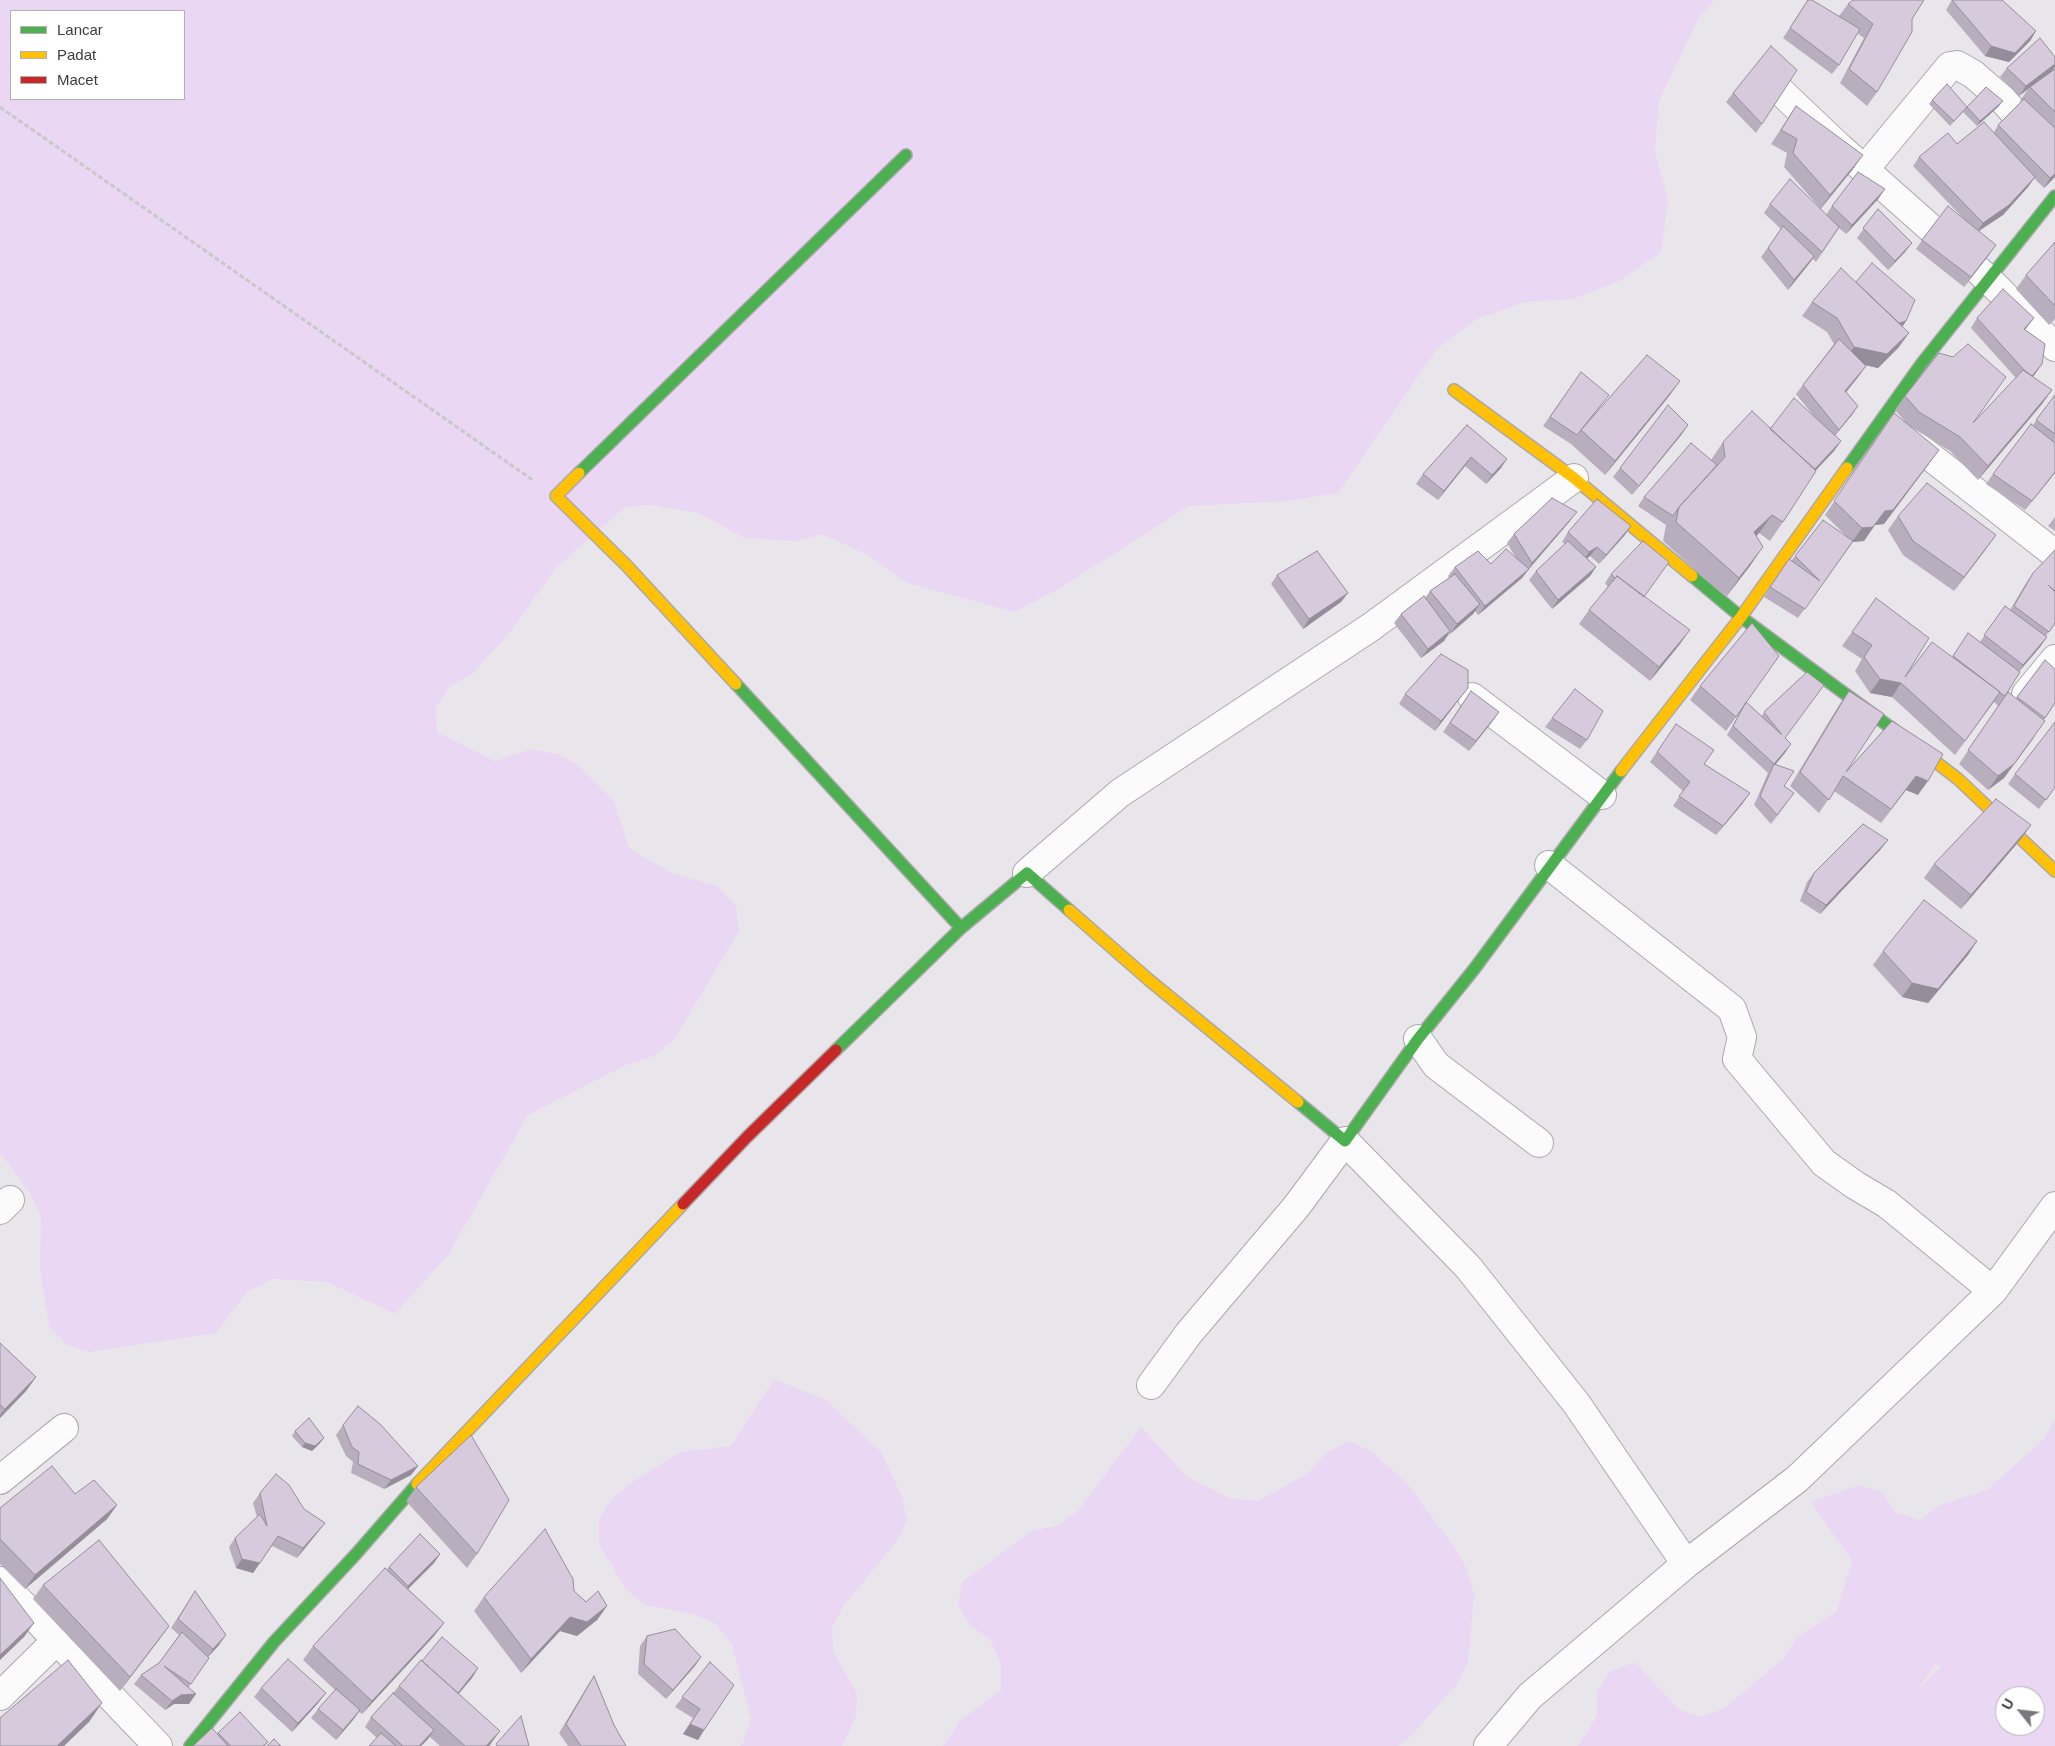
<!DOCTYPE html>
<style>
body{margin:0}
#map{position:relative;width:2055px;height:1746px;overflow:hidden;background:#e9e6eb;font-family:Arial,sans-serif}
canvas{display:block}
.legend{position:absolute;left:10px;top:10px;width:175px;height:90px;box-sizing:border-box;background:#fff;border:1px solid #b2b1b3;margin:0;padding:6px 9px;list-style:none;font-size:15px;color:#3e3c40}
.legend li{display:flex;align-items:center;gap:10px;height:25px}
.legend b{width:25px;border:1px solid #b2b1b3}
.north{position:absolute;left:1995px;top:1686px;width:50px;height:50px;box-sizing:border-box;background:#fff;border:1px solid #b2b1b3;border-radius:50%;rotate:299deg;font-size:14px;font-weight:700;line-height:20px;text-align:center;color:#3e3c40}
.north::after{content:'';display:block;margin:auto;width:18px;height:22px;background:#7a787c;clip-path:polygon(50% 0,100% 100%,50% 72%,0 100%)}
</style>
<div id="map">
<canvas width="2055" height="1746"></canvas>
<ul class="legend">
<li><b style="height:6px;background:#4caf50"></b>Lancar</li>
<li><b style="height:6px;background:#ffc107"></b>Padat</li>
<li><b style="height:6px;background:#c62828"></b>Macet</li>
</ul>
<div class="north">U</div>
</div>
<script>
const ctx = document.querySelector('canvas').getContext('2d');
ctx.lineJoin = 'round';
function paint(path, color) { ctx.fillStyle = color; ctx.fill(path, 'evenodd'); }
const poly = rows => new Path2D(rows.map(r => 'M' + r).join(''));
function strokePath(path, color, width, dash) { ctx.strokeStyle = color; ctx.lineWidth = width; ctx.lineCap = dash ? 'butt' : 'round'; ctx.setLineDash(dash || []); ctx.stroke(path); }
const green = poly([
 [0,0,1714,0,1698,19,1659,101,1655,151,1668,201,1661,252,1619,281,1573,299,1525,302,1477,319,1437,349,1338,493,1288,501,1189,506,1060,588,1015,612,907,583,868,555,821,534,798,541,744,538,699,513,651,505,625,507,557,567,506,637,472,674,451,685,436,707,437,732,495,761,531,749,558,754,578,765,614,801,629,848,671,873,717,886,736,905,739,931,674,1040,654,1056,626,1065,528,1115,448,1255,395,1314,327,1282,272,1279,247,1292,216,1333,89,1352,66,1344,49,1326,40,1267,41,1217,30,1193,0,1153],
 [11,11,184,11,184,99,11,99],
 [774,1379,826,1400,881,1452,902,1497,907,1521,895,1544,844,1605,832,1627,833,1651,857,1694,856,1717,842,1746,740,1746,743,1743,751,1718,732,1644,715,1623,692,1614,645,1605,626,1589,599,1544,599,1519,612,1499,631,1483,680,1452,731,1446],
 [2055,1420,2055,1746,1578,1746,1597,1716,1597,1692,1611,1671,1635,1662,1678,1709,1701,1717,1725,1708,1784,1658,1796,1638,1837,1611,1852,1561,1811,1502,1859,1485,1882,1492,1895,1512,1920,1520,1940,1505,1987,1490,2045,1438],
 [1935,1665,1942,1665,1915,1693],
 [2005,1696,2035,1696,2035,1726,2005,1726],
 [1141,1427,1187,1477,1232,1499,1258,1501,1308,1473,1325,1454,1349,1441,1371,1451,1407,1483,1454,1547,1467,1569,1474,1595,1468,1663,1457,1684,1408,1739,1397,1746,943,1746,960,1721,1001,1690,1001,1665,990,1639,971,1626,958,1606,962,1582,1032,1531,1056,1526,1077,1512]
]);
const path = poly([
 [0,107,534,481]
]);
const street = poly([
 [1776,87,1838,146,1989,280,2055,347],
 [1864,170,1950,66,1957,65,1973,74,2002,99,2055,158],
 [1904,436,2055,554],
 [2026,694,2055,659],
 [1472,697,1602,795],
 [1549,865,1732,1009,1742,1037,1737,1059,1824,1163,1855,1185,1887,1204,1993,1291],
 [1027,873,1120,793,1371,627,1574,478],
 [1418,1039,1436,1065,1539,1143],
 [0,1210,10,1200],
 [1151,1385,1189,1333,1296,1207,1345,1141,1468,1267,1576,1403,1686,1564],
 [0,1480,64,1428],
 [0,1581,158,1746],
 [0,1696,56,1641],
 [1488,1746,1530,1696,1686,1564,1797,1479,1993,1291,2055,1206]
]);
const fast = poly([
 [1847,468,1922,363,2055,196],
 [579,473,906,155],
 [1692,576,1741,617,1894,730],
 [736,684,961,928],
 [836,1050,961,928,1027,873,1069,910],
 [1298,1102,1345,1141,1418,1039,1475,968,1621,771],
 [190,1746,274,1642,356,1554,417,1484]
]);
const slow = poly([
 [1454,390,1574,478,1692,576],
 [579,473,556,496,627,566,736,684],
 [1894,730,1958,779,2055,871],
 [1621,771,1741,617,1847,468],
 [1069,910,1149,980,1298,1102],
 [417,1484,683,1204]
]);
const jam = poly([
 [683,1204,748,1136,836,1050]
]);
const wall = poly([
 [1808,0,1839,16,1848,4,1912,19,1877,92,1867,106,1840,83,1864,38,1857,33,1839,65,1832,74,1783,38],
 [1952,0,2036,31,2030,41,2009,62,1985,56,1946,10],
 [2055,57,2055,67,2052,71,2055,69,2055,177,2044,188,2034,178,2028,187,2003,215,1979,231,1989,255,1964,287,1916,249,1922,240,1964,219,1913,166,1919,157,1994,132,1998,125,2021,102,2020,101,2028,89,2019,96,2000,77,2007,68],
 [1733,93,1762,124,1756,133,1726,102],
 [1932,100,1967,107,1999,106,1977,126,1963,112,1950,126,1929,104],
 [1796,106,1853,169,1821,209,1826,215,1832,206,1879,198,1846,234,1839,228,1816,262,1813,259,1788,290,1761,257,1781,229,1764,213,1770,204,1820,208,1784,167,1787,153,1771,144],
 [1878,209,1912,243,1905,252,1888,270,1857,238],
 [2055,242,2055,319,2049,325,2016,289,2026,275],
 [1856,282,1906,321,1902,326,1899,347,1878,368,1864,365,1866,366,1846,392,1858,406,1835,436,1841,441,1834,451,1816,470,1783,522,1770,541,1759,533,1757,536,1750,566,1726,597,1663,541,1666,525,1638,506,1644,497,1711,460,1723,442,1813,415,1796,394,1834,344,1827,332,1802,316,1812,302],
 [1977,318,2034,318,2025,330,2042,364,2033,377,2052,390,2042,404,1978,480,1950,451,1911,427,1929,464,1884,524,1875,525,1864,541,1853,542,1798,618,1764,597,1789,559,1791,561,1795,556,1847,537,1825,515,1894,413,1909,426,1895,410,1905,396,1975,421,2016,378,1971,328],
 [1581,372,1602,404,1594,414,1670,395,1605,475,1571,444,1543,426],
 [2055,395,2055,473,2025,510,1986,484,1993,474,2033,425],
 [1467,425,1501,468,1486,484,1465,466,1438,500,1416,484,1423,474],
 [1682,434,1632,495,1613,477,1620,468],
 [1898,516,1986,549,1954,591,1903,555,1888,530],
 [2055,517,2055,531,2048,526],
 [1570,521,1529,569,1522,578,1478,615,1475,611,1473,614,1450,634,1450,633,1444,641,1421,658,1394,623,1401,614,1425,598,1430,591,1449,578,1448,576,1455,567,1491,564,1516,558,1507,543,1514,534],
 [1631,526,1624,536,1599,564,1590,556,1587,558,1596,567,1590,576,1552,609,1529,580,1536,571,1565,544,1562,542,1568,532],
 [2033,573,2055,623,2046,636,2047,637,2040,647,2019,671,2005,696,2016,698,2045,660,2055,703,2044,720,2004,778,1988,790,1959,764,1998,706,1994,702,1955,755,1892,697,1870,693,1855,671,1862,659,1842,646,1876,598,1905,677,1952,657,1968,633,1980,642,2005,606,2010,610,2026,583],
 [1611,574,1644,597,1680,644,1650,681,1579,624,1589,610,1608,587,1605,583],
 [1277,575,1341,602,1303,629,1271,584],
 [1700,686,1746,702,1762,716,1764,712,1785,738,1785,753,1776,764,1784,786,1787,803,1771,824,1754,805,1768,773,1727,735,1742,709,1726,731,1690,700],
 [1471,691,1492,722,1469,751,1443,732],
 [1849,691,1846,772,1892,721,1918,795,1906,790,1881,823,1834,791,1819,813,1790,786,1839,705],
 [1405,694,1461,697,1435,731,1399,704],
 [1552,718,1587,740,1580,749,1545,727],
 [1676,724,1704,764,1743,803,1716,835,1673,806,1683,791,1650,762],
 [2015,774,2055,787,2039,809,2008,784],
 [2031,825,2021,839,1961,909,1924,878,1934,864],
 [1881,849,1820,914,1800,901,1807,882,1814,873],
 [1977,941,1968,955,1928,1003,1902,997,1873,965,1883,951],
 [0,1343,36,1377,26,1391,0,1418],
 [343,1425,418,1466,411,1475,384,1489,351,1473,353,1462,346,1456,336,1435],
 [295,1431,324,1438,320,1443,312,1451,302,1447,292,1436],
 [416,1487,477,1554,467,1568,406,1501],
 [260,1493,304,1509,325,1523,318,1532,297,1558,272,1546,253,1573,236,1568,229,1547,235,1538,257,1517,253,1503],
 [117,1505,107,1519,25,1589,0,1564,0,1508],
 [440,1554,434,1563,408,1589,444,1623,434,1636,362,1714,359,1712,353,1720,336,1740,311,1718,318,1709,335,1690,303,1660,313,1646,389,1567],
 [43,1585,169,1626,120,1691,33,1599],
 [195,1591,219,1645,208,1657,209,1658,188,1688,189,1704,174,1704,165,1710,134,1684,141,1675,159,1663,179,1635,171,1628],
 [574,1591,586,1602,607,1606,597,1620,577,1636,560,1631,521,1673,474,1611,484,1597],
 [647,1636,701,1657,694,1667,666,1699,638,1674,640,1646],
 [710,1662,704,1730,698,1740,683,1734,693,1718,675,1707],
 [478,1668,472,1678,458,1694,489,1746,440,1746,430,1737,421,1746,369,1746,377,1738,365,1727,371,1717,393,1693,399,1686],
 [594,1676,614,1725,626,1746,568,1746,559,1733,588,1685],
 [261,1688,319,1702,292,1732,254,1697],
 [218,1733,268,1742,265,1746,193,1746,217,1734]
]);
const shadedWall = poly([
 [2036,31,2030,41,2009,62,1985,56,1991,46],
 [2055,64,2055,67,2052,71,2030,87,2028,89,2019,96,2026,86],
 [2003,101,1999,106,1977,126,1980,121],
 [1863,155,1853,169,1820,209,1830,195],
 [2055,174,2055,177,2044,188,2050,178],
 [2035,177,2028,187,2003,215,1977,232,1983,223],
 [1885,189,1879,198,1846,234,1852,225],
 [1912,243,1905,252,1888,270,1895,261],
 [1996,245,1989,255,1964,287,1971,277],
 [1814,256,1808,265,1788,290,1794,280],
 [2034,318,2027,327,2017,338,2024,329],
 [1906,321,1900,331,1898,323],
 [1909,333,1899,347,1878,368,1844,360,1854,347],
 [2042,364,2035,374,2024,387,2030,378],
 [1866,366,1859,376,1839,401,1845,391],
 [1680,381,1670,395,1605,475,1615,461],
 [2052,390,2042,404,1978,480,1988,466],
 [1858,406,1852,415,1832,439,1839,430],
 [1688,425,1682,434,1632,495,1639,486],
 [1841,441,1834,451,1803,484,1809,475],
 [1939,450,1884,524,1875,525,1864,541,1852,542,1862,528,1885,511],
 [1471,457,1465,466,1438,500,1444,491],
 [1507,459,1501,468,1486,484,1492,475],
 [2055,472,2055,473,2025,510,2032,501],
 [1577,512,1570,521,1528,570,1529,569,1522,578,1478,615,1485,606,1527,571,1532,563],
 [1772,515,1759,533,1742,550,1754,532],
 [1631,526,1624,536,1599,564,1606,555],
 [1996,535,1986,549,1954,591,1964,577],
 [1597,547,1590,556,1583,561,1589,552],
 [1763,547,1750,566,1726,597,1739,578],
 [1596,567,1590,576,1552,609,1558,600],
 [1348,593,1341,602,1303,629,1309,619],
 [1480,604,1473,614,1450,634,1457,624],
 [1690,630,1680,644,1650,681,1659,667],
 [1450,631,1444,641,1421,658,1428,649],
 [2047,637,2040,647,2017,674,2023,665],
 [1880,679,1901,683,1892,697,1870,693],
 [1468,688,1461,697,1435,731,1441,721],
 [1499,712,1492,722,1469,751,1476,741],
 [2036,735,2004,778,1988,790,1998,776],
 [1791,744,1785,753,1773,767,1774,764],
 [1916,776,1928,781,1918,795,1906,790,1881,823],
 [1750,793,1743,803,1716,835,1723,826],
 [2031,825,2021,839,1961,909,1971,895],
 [1888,840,1881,849,1820,914,1826,905],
 [1977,941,1968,955,1928,1003,1902,997,1912,983],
 [36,1377,26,1391,0,1418,0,1415,5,1409],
 [324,1438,320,1443,312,1451,302,1447,305,1443],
 [418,1466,411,1475,384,1489,391,1480],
 [117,1505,107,1519,25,1589,35,1575],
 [325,1523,318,1532,297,1558,303,1548],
 [440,1554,434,1563,402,1595,408,1586],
 [242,1559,260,1563,253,1573,236,1568],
 [607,1606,597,1620,577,1636,560,1631,521,1673,531,1659,570,1617],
 [34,1623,24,1637,0,1660,0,1655],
 [444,1623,434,1636,362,1714,372,1701],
 [169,1626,159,1640,120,1691,130,1677],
 [226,1635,219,1645,206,1659,213,1649],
 [701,1657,694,1667,666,1699,673,1690],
 [478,1668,472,1678,451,1703,457,1694],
 [326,1693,319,1702,292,1732,298,1723],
 [196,1694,189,1704,174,1704,165,1710,172,1701,181,1695],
 [102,1703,89,1722,64,1746,57,1746],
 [360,1710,353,1720,336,1740,343,1730],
 [690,1724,704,1730,698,1740,683,1734],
 [434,1730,427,1740,421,1746,419,1746],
 [500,1731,490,1745,489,1746,486,1746]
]);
const building = poly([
 [1808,0,1812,0,1860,29,1839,65,1790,28,1808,0],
 [1853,0,1924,0,1912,19,1912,32,1877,92,1849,69,1873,24,1848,4,1853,0],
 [1952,0,2002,0,2036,31,2015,53,1991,46,1952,0],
 [2040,38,2055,57,2055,64,2026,86,2007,68,2040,38],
 [1771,46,1797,70,1762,124,1733,93,1771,46],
 [2055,69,2055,112,2030,87,2055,69],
 [1947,84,1967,107,1986,87,2003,101,1980,121,1967,107,1954,121,1932,100,1947,84],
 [2024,99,2055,128,2055,174,2050,178,1998,125,2024,99],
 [1796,106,1863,155,1830,195,1793,153,1797,139,1781,130,1796,106],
 [1984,122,2035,177,2009,205,1983,223,1919,157,1948,133,1957,144,1984,122],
 [1858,172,1885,189,1852,225,1832,206,1858,172],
 [1790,179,1839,227,1822,252,1770,204,1790,179],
 [1948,206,1996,245,1971,277,1922,240,1948,206],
 [1878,209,1912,243,1895,261,1863,228,1878,209],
 [1783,226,1814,256,1794,280,1768,248,1783,226],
 [2055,242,2055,306,2026,275,2055,242],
 [1872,263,1915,300,1906,321,1899,323,1856,282,1872,263],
 [1841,268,1909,333,1887,354,1854,347,1837,318,1812,302,1841,268],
 [2003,289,2034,318,2024,329,2045,344,2042,364,2032,376,2024,370,1977,318,2003,289],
 [1839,339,1866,366,1845,391,1858,406,1839,430,1803,385,1839,339],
 [1968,344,2006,377,1973,423,2023,370,2052,390,1988,466,1960,437,1919,412,1905,396,1939,353,1953,357,1968,344],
 [1647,355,1680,381,1615,461,1581,430,1647,355],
 [1581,372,1609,395,1577,435,1550,417,1581,372],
 [2055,395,2055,434,2036,420,2055,395],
 [1794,398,1841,441,1815,469,1770,429,1794,398],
 [1668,405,1688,425,1639,486,1620,468,1668,405],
 [1752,411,1816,471,1783,522,1772,515,1754,532,1763,547,1739,578,1676,522,1679,507,1725,457,1723,442,1752,411],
 [1894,413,1939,450,1893,510,1885,511,1873,527,1862,528,1834,501,1894,413],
 [2031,424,2055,443,2055,472,2032,501,1993,474,2031,424],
 [1467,425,1507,459,1492,475,1471,457,1444,491,1423,474,1467,425],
 [1691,443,1717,465,1679,507,1673,516,1644,497,1691,443],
 [1927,483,1996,535,1964,577,1913,541,1898,516,1927,483],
 [1552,498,1577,512,1532,563,1514,534,1552,498],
 [1597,499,1631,526,1606,555,1597,547,1589,552,1568,532,1597,499],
 [1823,520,1853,541,1805,609,1770,587,1789,559,1820,581,1795,556,1823,520],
 [1568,541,1596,567,1558,600,1536,571,1568,541],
 [1643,541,1669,562,1644,597,1617,576,1615,578,1611,574,1643,541],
 [1506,549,1529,569,1485,606,1455,567,1478,551,1491,564,1506,549],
 [2055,550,2055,591,2048,585,2055,592,2055,623,2049,632,2014,606,2033,573,2055,550],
 [1317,551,1348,593,1309,619,1277,575,1317,551],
 [1455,574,1480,604,1457,624,1430,591,1455,574],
 [1617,576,1690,630,1659,667,1589,610,1617,576],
 [1424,596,1450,631,1428,649,1401,614,1424,596],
 [1876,598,1929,638,1905,677,1932,642,2000,692,1965,741,1901,683,1880,679,1864,657,1872,645,1852,632,1876,598],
 [2005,606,2047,637,2023,665,1984,635,2005,606],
 [1752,623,1779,656,1736,717,1700,686,1752,623],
 [1968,633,2020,672,2005,696,2000,693,2000,692,1953,656,1968,633],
 [1441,654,1468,670,1468,688,1441,721,1405,694,1441,654],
 [2045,660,2055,669,2055,703,2045,718,2017,697,2045,660],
 [1807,672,1824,685,1785,738,1791,744,1774,764,1794,771,1784,786,1794,793,1777,815,1760,796,1774,764,1733,726,1746,702,1782,735,1764,712,1807,672],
 [1575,689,1603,711,1587,740,1552,718,1575,689],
 [1471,691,1499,712,1476,741,1450,723,1471,691],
 [1849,691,1884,714,1846,772,1892,721,1943,754,1928,781,1916,776,1891,809,1843,776,1829,800,1800,772,1849,691],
 [2008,692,2045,721,2014,764,1998,776,1968,750,2008,692],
 [2055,722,2055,787,2046,800,2015,774,2055,722],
 [1676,724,1714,750,1704,764,1750,793,1723,826,1679,796,1690,782,1657,752,1676,724],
 [1996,799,2031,825,1971,895,1934,864,1996,799],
 [1863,824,1888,840,1826,905,1806,892,1814,873,1863,824],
 [1924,900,1977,941,1938,989,1912,983,1883,951,1924,900],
 [0,1343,36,1377,5,1409,0,1405,0,1343],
 [358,1406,380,1424,418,1466,391,1480,358,1464,359,1452,352,1447,343,1425,358,1406],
 [309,1418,324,1438,315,1446,305,1443,295,1431,309,1418],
 [471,1435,509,1500,477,1554,416,1487,471,1435],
 [52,1466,75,1494,94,1480,117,1505,35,1575,0,1539,0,1508,52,1466],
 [276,1474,289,1485,304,1509,325,1523,303,1548,278,1536,260,1563,242,1559,235,1538,260,1514,267,1526,260,1493,276,1474],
 [545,1529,573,1579,574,1591,586,1602,598,1591,607,1606,587,1622,570,1617,531,1659,484,1597,545,1529],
 [420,1534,440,1554,408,1586,389,1567,420,1534],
 [99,1540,169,1626,130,1677,43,1585,99,1540],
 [385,1568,444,1623,372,1701,313,1646,385,1568],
 [0,1578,34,1623,0,1655,0,1578],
 [195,1591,226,1635,213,1649,178,1619,195,1591],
 [675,1629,701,1657,673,1690,644,1664,647,1636,675,1629],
 [182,1632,209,1658,191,1684,164,1666,196,1694,181,1695,172,1701,141,1675,159,1663,182,1632],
 [442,1637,478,1668,458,1693,422,1661,442,1637],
 [288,1659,326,1693,298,1723,261,1688,288,1659],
 [68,1660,102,1703,57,1746,0,1746,0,1718,68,1660],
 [421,1660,500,1731,486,1746,465,1746,399,1686,421,1660],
 [710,1662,734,1685,704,1730,690,1724,700,1709,682,1697,710,1662],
 [594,1676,614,1725,626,1746,581,1746,566,1724,594,1676],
 [336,1689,360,1710,343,1730,318,1709,336,1689],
 [393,1693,434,1730,419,1746,403,1746,371,1717,393,1693],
 [240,1712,268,1742,263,1746,231,1746,218,1733,240,1712],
 [521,1716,529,1746,497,1746,496,1744,521,1716],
 [212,1728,228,1746,193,1746,212,1728],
 [381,1733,396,1746,369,1746,381,1733],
 [274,1739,281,1746,267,1746,274,1739]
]);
paint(green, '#ead7f4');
strokePath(street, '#aba8ac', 30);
strokePath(fast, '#aba8ac', 14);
strokePath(slow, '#aba8ac', 14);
strokePath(jam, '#aba8ac', 14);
strokePath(path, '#c8c8c8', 3, [5, 2.5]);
strokePath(street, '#fcfbfc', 28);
strokePath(fast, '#4caf50', 11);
strokePath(slow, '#ffc107', 11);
strokePath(jam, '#c62828', 11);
paint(wall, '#b8aebd');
paint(shadedWall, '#968d9a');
paint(building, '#d6cadc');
strokePath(building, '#968d9a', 1);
</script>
